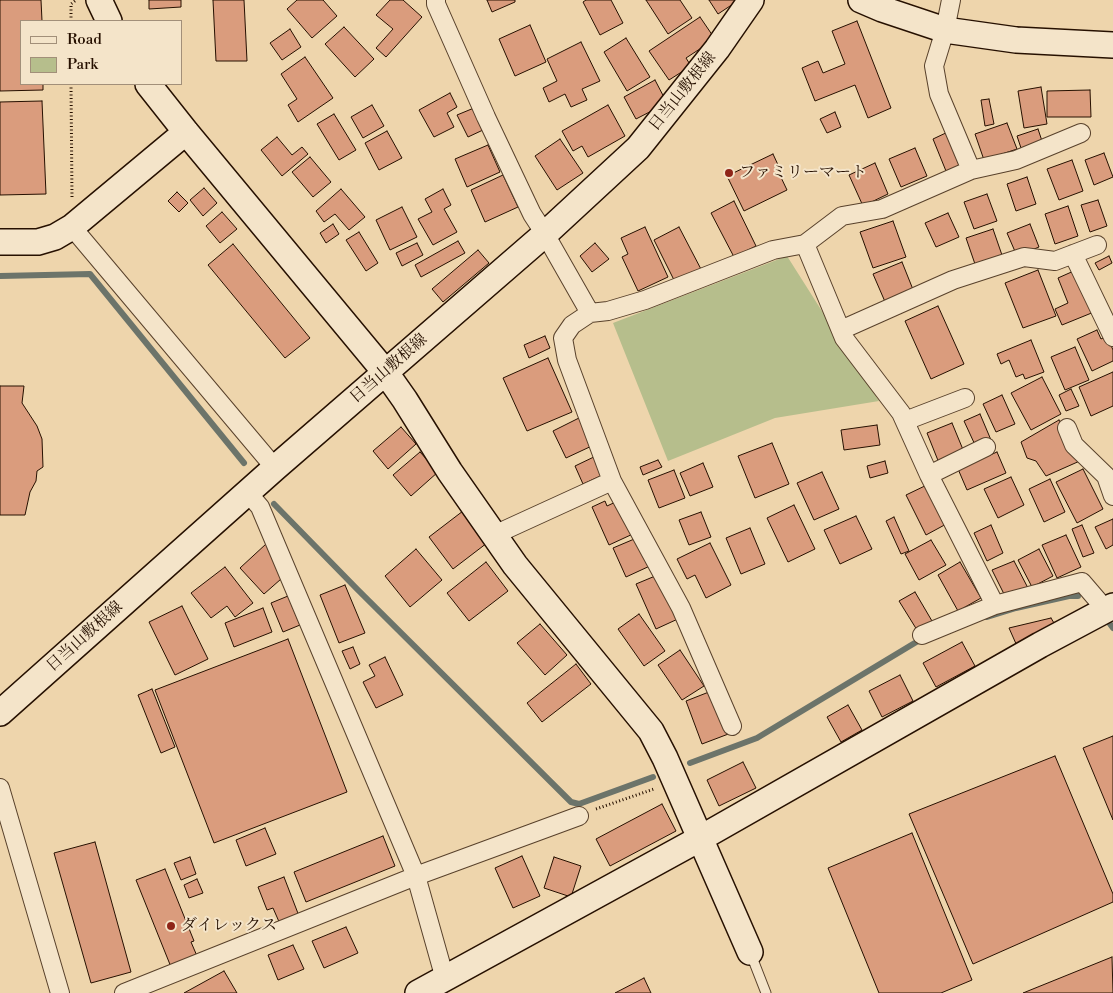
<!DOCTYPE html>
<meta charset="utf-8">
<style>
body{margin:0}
#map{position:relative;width:1113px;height:993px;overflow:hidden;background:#eed5ac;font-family:"Libre Bodoni",serif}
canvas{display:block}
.legend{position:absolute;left:20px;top:20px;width:162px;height:65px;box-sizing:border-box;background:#f4e4c9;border:1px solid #a28f79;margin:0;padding:6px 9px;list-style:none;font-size:15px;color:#261000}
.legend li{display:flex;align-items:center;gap:10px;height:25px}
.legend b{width:25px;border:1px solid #a28f79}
</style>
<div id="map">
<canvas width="1113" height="993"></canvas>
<ul class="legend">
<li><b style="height:6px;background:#f4e4c9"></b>Road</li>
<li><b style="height:14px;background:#b6be8c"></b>Park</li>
</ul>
</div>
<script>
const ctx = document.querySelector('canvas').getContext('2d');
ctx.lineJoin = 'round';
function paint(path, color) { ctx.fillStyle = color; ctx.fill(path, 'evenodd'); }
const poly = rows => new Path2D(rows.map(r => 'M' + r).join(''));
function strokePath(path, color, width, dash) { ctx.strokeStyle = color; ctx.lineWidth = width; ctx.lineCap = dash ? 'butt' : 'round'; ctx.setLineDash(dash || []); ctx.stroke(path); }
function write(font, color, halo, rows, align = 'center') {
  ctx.font = font + ' "Libre Bodoni","Noto Serif JP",serif'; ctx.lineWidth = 4; ctx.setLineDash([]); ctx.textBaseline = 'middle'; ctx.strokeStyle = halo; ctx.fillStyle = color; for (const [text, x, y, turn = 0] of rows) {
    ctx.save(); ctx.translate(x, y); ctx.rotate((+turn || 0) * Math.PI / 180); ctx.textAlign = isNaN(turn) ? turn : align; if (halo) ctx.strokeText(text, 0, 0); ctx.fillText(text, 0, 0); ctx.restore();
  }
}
const green = poly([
 [787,256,879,401,775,418,668,461,613,323]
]);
const stream = poly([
 [0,276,90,274,244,463],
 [274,504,357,589,571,802,579,804,653,777],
 [987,617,1016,608,1069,596,1078,596],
 [1110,624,1113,628],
 [690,763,757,738,923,638]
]);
const building = poly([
 [0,0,41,0,42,21,21,21,21,84,43,84,43,90,0,91,0,0],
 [149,0,181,0,181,7,149,9,149,0],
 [213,0,244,0,247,61,216,61,213,0],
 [297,0,323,0,337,16,312,38,287,9,297,0],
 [390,0,403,0,422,17,386,57,376,48,393,29,376,15,390,0],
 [487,0,515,0,515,2,492,12,487,0],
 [586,0,611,0,623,23,600,35,583,2,586,0],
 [646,0,680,0,692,18,668,34,646,0],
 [709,0,739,0,718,14,709,0],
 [700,17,715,39,686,58,691,66,669,80,649,51,700,17],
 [857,21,891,108,868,118,855,85,815,101,802,68,818,61,823,73,845,64,832,31,857,21],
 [530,25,546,62,515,76,499,39,530,25],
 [344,27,374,59,355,77,325,44,344,27],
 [290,29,301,47,282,60,270,43,290,29],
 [626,38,650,77,627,91,604,52,626,38],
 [581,42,600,81,582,89,587,100,571,107,565,94,549,102,543,88,557,81,547,59,581,42],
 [305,57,333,98,298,122,288,105,297,99,281,74,305,57],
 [655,80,667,103,636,119,624,97,655,80],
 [1041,87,1047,124,1024,128,1018,91,1041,87],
 [1090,90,1091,117,1047,117,1047,91,1090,90],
 [450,93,457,107,447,113,454,127,434,137,419,110,450,93],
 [989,99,994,124,985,126,981,100,989,99],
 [42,101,46,194,0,195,0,102,42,101],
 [372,105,384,126,363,138,351,117,372,105],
 [608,105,625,136,588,157,582,146,573,151,562,131,608,105],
 [474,108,483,130,468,137,457,115,474,108],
 [835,112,841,127,827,133,820,119,835,112],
 [334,114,356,150,339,160,317,124,334,114],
 [1007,123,1017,149,984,160,975,134,1007,123],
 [1038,129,1043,144,1022,151,1017,136,1038,129],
 [387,131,402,158,379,170,365,143,387,131],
 [950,131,966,168,948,176,933,139,950,131],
 [277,137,292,155,302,147,308,154,282,176,261,150,277,137],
 [560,139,583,173,557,190,535,156,560,139],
 [488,145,500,172,467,187,455,159,488,145],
 [915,148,927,176,901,187,889,159,915,148],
 [1104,153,1113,177,1094,185,1085,160,1104,153],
 [773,154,779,167,777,169,787,190,744,211,727,176,773,154],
 [310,157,331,182,313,197,292,172,310,157],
 [1072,160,1083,191,1059,200,1047,169,1072,160],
 [875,163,888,194,863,206,849,175,875,163],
 [503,175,518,207,485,222,471,190,503,175],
 [1027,177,1036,204,1016,211,1007,184,1027,177],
 [204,188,217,203,203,216,190,200,204,188],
 [341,189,365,217,349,230,335,214,324,222,316,211,341,189],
 [443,189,451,205,444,209,457,232,433,245,418,219,432,212,425,199,443,189],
 [177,192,188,203,179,212,168,201,177,192],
 [987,194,997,221,974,229,964,202,987,194],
 [1098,200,1107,226,1090,232,1081,205,1098,200],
 [734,201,756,246,734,257,711,213,734,201],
 [1068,206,1078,236,1055,244,1045,214,1068,206],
 [402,207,417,237,390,250,376,220,402,207],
 [222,212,237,229,220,243,206,226,222,212],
 [948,213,959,237,936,247,925,223,948,213],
 [893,221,906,257,873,268,860,232,893,221],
 [333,224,339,234,326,243,320,233,333,224],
 [1030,224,1039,247,1017,256,1007,233,1030,224],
 [645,227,668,277,638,291,622,257,628,254,621,238,645,227],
 [679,227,703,273,677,286,654,240,679,227],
 [993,229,1003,258,976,267,966,238,993,229],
 [359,232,378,263,366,271,346,240,359,232],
 [458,241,465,253,421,277,415,265,458,241],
 [417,243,423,255,402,266,396,253,417,243],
 [595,243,609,259,592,272,580,256,595,243],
 [233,244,310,338,285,358,208,265,233,244],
 [478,250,489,263,443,302,432,289,478,250],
 [1109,256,1112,263,1099,270,1095,263,1109,256],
 [902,262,914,292,886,304,873,274,902,262],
 [1038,270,1056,316,1023,328,1005,283,1038,270],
 [1076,270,1094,312,1062,325,1055,309,1068,303,1058,278,1076,270],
 [938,306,964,364,931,379,905,321,938,306],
 [1097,330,1101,339,1107,336,1113,350,1113,361,1092,371,1077,339,1097,330],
 [545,336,550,348,529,358,524,345,545,336],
 [1031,340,1044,372,1025,379,1023,374,1016,377,1009,360,1001,364,997,354,1031,340],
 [1075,347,1089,380,1065,390,1051,357,1075,347],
 [548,358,572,412,527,431,503,378,548,358],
 [1113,372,1113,406,1091,416,1079,387,1113,372],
 [1042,377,1061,414,1031,430,1011,393,1042,377],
 [0,386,24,386,22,403,37,426,42,439,43,467,37,471,36,481,30,492,25,515,0,515,0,386],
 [1071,389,1079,406,1066,411,1059,395,1071,389],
 [1002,395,1015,424,996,432,983,404,1002,395],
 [980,414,991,440,976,447,964,421,980,414],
 [583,416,596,444,566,458,553,431,583,416],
 [1059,420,1082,460,1046,476,1036,461,1027,458,1021,442,1059,420],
 [952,423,964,452,939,463,927,433,952,423],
 [877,425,880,445,844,450,841,430,877,425],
 [401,427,416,444,388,469,373,451,401,427],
 [772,443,789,484,755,498,738,456,772,443],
 [420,452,438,472,411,496,393,475,420,452],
 [997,452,1006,473,967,490,958,469,997,452],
 [598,455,607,473,583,484,575,466,598,455],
 [658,460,662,467,643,475,640,467,658,460],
 [885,461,888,473,870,478,867,466,885,461],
 [703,463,713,487,690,496,680,473,703,463],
 [1083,469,1103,509,1077,523,1056,482,1083,469],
 [674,470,685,498,659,508,648,480,674,470],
 [822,472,839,509,814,520,797,483,822,472],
 [1011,477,1024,505,998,518,984,489,1011,477],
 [1050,479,1065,512,1044,522,1029,489,1050,479],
 [931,483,950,522,926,535,906,495,931,483],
 [620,500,635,533,609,545,592,507,605,501,607,506,620,500],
 [794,505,815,549,788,562,767,518,794,505],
 [463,511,487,543,453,569,429,537,463,511],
 [701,512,711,537,689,545,679,520,701,512],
 [856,516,872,549,840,564,824,530,856,516],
 [894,517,909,551,901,554,886,521,894,517],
 [1113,519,1113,545,1106,549,1095,527,1113,519],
 [991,525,1003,553,987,561,974,533,991,525],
 [1082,525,1094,553,1083,557,1072,529,1082,525],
 [750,528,765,564,741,574,726,538,750,528],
 [1066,535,1081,567,1057,578,1042,545,1066,535],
 [639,537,652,565,626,577,613,548,639,537],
 [931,540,946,565,919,580,905,554,931,540],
 [710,543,731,585,706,598,695,575,687,579,677,559,710,543],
 [266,544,281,579,264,594,240,568,266,544],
 [416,549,442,580,410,607,385,576,416,549],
 [1039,549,1053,576,1032,587,1018,560,1039,549],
 [1014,561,1029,590,1006,598,992,570,1014,561],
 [486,562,508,591,469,621,447,593,486,562],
 [960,562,981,598,958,611,938,575,960,562],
 [225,567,253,603,235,617,227,606,211,618,191,593,225,567],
 [660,574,680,618,656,629,636,584,660,574],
 [345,585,365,633,339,643,320,595,345,585],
 [915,592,932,621,917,630,899,601,915,592],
 [288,596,300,625,283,632,271,603,288,596],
 [182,606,208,659,175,675,149,622,182,606],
 [263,608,272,632,234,647,225,623,263,608],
 [639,614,665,651,644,666,618,629,639,614],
 [1051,618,1057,628,1017,646,1009,628,1051,618],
 [540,624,567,655,545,675,517,643,540,624],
 [288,639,347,792,214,843,155,690,288,639],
 [962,642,975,666,936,687,923,663,962,642],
 [353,647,360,664,350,669,342,651,353,647],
 [680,650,704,686,682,700,658,665,680,650],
 [385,657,403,695,376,708,363,682,375,676,369,665,385,657],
 [576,664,591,684,542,722,527,703,576,664],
 [900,675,913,701,882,717,869,691,900,675],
 [152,689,175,747,161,753,138,695,152,689],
 [714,690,731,733,702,744,686,701,714,690],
 [848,705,862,730,841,742,827,717,848,705],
 [1113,736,1113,820,1083,748,1113,736],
 [1055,756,1113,894,1113,902,973,964,909,814,1055,756],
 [743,762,756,788,719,806,707,780,743,762],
 [662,804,676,831,610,866,596,839,662,804],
 [265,828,276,854,246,866,236,840,265,828],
 [912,833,972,980,941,993,879,993,828,868,912,833],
 [383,836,395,866,306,902,294,872,383,836],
 [95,842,131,972,91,983,54,853,95,842],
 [522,856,540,896,513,908,495,868,522,856],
 [190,857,196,874,181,880,174,863,190,857],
 [554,857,581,866,571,897,544,888,554,857],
 [165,869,194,941,191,942,197,956,171,967,136,880,165,869],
 [284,877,299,916,280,924,273,908,267,910,258,887,284,877],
 [197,879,203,893,189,898,184,885,197,879],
 [346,927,358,953,324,968,312,941,346,927],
 [293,945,304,969,278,980,268,955,293,945],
 [1112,957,1113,993,1023,993,1112,957],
 [224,971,237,993,184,993,224,971],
 [644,978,651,993,615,993,644,978]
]);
const path = poly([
 [71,21,71,4,76,0],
 [71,84,72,198],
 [596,809,654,789]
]);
const lane = poly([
 [750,952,766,993]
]);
const street = poly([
 [436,0,436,4,486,117,532,214,545,234,590,313,572,325,563,338,567,360,612,481,681,608,732,726],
 [971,170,1016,160,1081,133],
 [72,227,275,468],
 [805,244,844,338,901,413,929,475,995,605,1082,582,1106,610],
 [1073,254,1113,337],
 [590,313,608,311,645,300,773,250,805,244,842,216,882,209,971,170,939,94,934,66,945,30,951,0],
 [841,330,953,280,1024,257,1055,261,1097,245],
 [905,421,965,398],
 [1067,428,1074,445,1106,476,1113,496],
 [929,475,986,447],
 [248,493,260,507,416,876,445,979],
 [494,535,612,481],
 [922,635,995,605],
 [0,788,60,993],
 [124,993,416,876,579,816]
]);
const secondary = poly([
 [99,0,109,21],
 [861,0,882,9,945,30,1016,40,1113,45],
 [148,84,186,132,386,373,405,400,450,472,515,565,651,731,665,758,750,952],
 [0,242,38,242,55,237,72,227,186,132],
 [0,713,275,468,545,234,638,148,717,49,751,0],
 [418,993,701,838,1040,645,1113,606]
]);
const markers = [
 [729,173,5,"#8f2418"],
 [171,926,5,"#8f2418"]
];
const streetNames = [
 ["日当山敷根線",683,92,-51],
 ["日当山敷根線",389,369,-41],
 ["日当山敷根線",85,637,-42]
];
const poiNames = [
 ["ファミリーマート",739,173],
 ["ダイレックス",181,926]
];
paint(green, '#b6be8c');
strokePath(stream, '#6c746a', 6);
paint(building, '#da9c7d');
strokePath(building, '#261000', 1);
strokePath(lane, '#58412b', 11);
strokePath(street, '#58412b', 20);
strokePath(secondary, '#261000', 28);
strokePath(path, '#261000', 3, [1, 2.5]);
strokePath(lane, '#f4e4c9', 9);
strokePath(street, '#f4e4c9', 18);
strokePath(secondary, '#f4e4c9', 25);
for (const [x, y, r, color] of markers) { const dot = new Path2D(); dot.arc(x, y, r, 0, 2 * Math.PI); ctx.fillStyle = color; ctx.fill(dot); strokePath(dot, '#f4e4c9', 2); }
write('16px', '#261000', '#f4e4c9', streetNames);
write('16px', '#261000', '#f4e4c9', poiNames, 'left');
</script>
